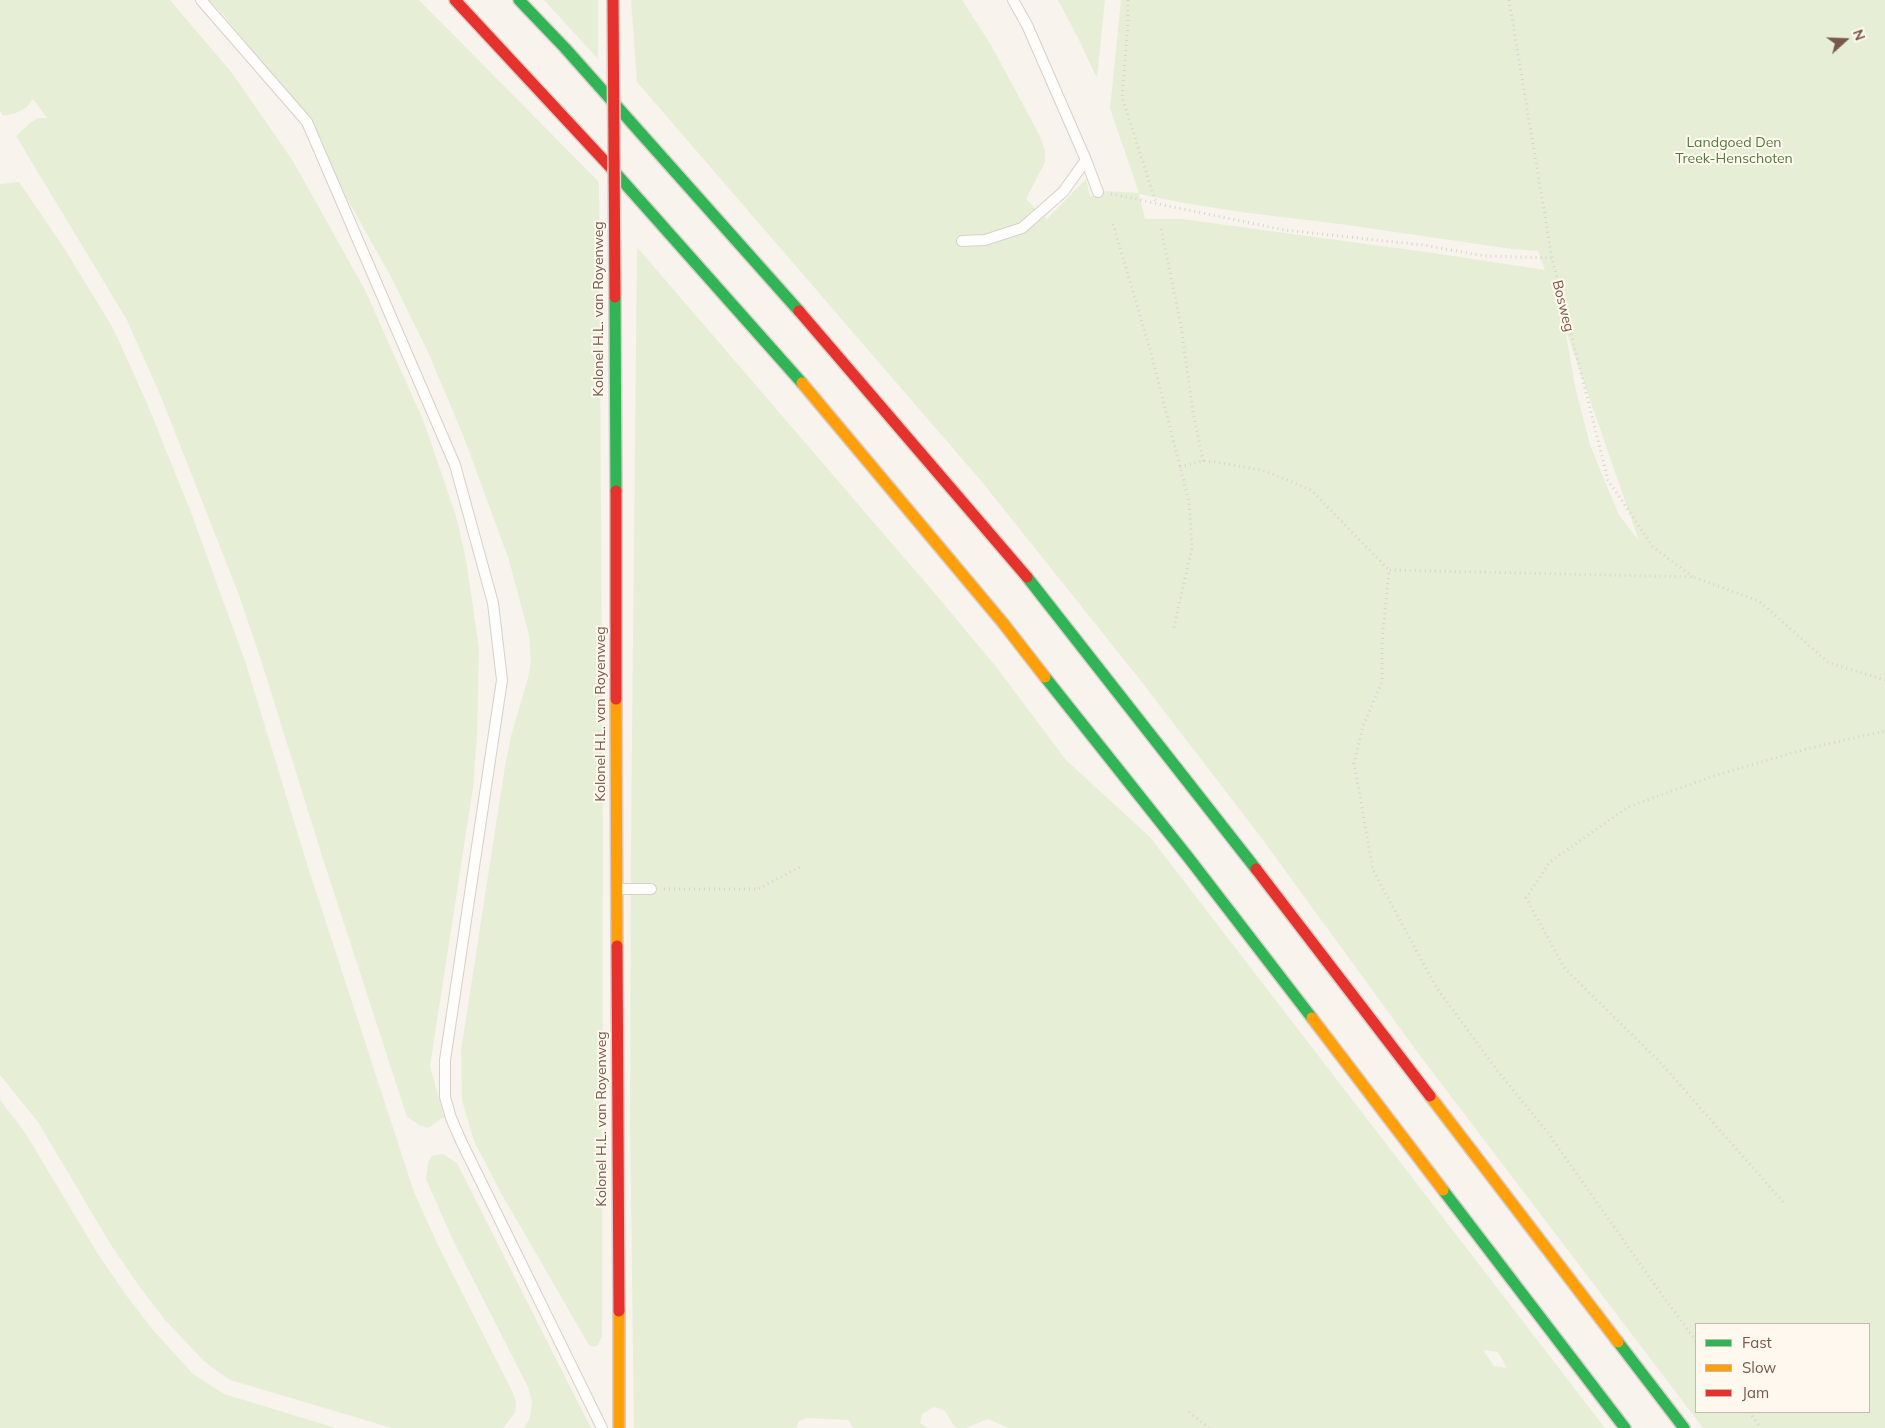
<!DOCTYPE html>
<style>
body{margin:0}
#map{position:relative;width:1885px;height:1428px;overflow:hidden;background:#f8f3ec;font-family:Mulish,sans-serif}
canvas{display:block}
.legend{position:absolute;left:1695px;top:1323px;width:175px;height:90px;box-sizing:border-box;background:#fff8ee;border:1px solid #c9b8ac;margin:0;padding:6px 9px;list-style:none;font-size:15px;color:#79584a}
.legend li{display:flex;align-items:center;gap:10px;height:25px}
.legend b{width:25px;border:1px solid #c9b8ac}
.north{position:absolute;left:1820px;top:15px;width:50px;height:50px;-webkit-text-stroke:4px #fff8ee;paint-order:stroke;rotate:70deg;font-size:14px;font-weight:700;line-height:20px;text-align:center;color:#79584a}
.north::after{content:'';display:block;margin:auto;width:18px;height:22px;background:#79584a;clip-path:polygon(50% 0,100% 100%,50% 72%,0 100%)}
</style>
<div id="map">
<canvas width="1885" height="1428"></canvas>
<ul class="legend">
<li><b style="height:6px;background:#30b455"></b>Fast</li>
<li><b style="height:6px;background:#ff9f0a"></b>Slow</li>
<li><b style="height:6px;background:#e5322d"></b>Jam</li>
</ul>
<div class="north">N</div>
</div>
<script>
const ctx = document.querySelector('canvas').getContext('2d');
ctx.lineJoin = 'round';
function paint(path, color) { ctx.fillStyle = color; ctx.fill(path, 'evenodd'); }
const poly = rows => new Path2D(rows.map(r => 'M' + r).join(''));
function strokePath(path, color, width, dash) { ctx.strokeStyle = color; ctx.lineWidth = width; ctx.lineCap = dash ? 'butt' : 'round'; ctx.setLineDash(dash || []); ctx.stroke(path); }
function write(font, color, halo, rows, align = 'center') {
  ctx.font = font + ' Mulish,sans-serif'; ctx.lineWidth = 4; ctx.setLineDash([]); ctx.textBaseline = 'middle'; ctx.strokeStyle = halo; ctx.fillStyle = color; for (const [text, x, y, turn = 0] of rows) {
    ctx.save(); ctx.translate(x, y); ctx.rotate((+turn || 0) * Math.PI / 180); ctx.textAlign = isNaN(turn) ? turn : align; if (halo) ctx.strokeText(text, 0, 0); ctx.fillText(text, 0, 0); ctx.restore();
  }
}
const green = poly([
 [0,0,170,0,232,73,293,161,365,290,424,422,456,516,466,560,479,648,477,736,473,788,430,1066,444,1117,428,1128,421,1126,407,1117,323,859,261,660,239,595,161,397,127,320,16,136,30,123,38,118,47,118,33,99,26,108,16,113,3,116,0,111],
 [209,0,419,0,599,182,603,835,602,1336,598,1345,594,1347,589,1345,501,1193,474,1141,462,1100,461,1051,505,766,511,736,528,678,531,661,529,635,509,560,463,435,427,350,389,273,320,151,276,86,223,14],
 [544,0,598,0,598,59],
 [631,0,962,0,991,45,1040,136,1045,151,1045,162,1026,199,1047,219,1086,179,1090,197,1105,191,1139,193,1110,108,1121,0,1885,0,1885,1428,1703,1428,1421,1057,1260,836,1141,681,982,482,637,82],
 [1139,194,1184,203,1248,213,1340,224,1512,249,1538,251,1545,270,1433,253,1182,219,1145,219],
 [1565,328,1639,541,1619,515,1590,445,1575,386],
 [1696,1324,1869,1324,1869,1412,1696,1412],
 [1058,0,1105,0,1097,78,1078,38],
 [19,182,64,248,113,328,147,403,192,515,246,664,307,864,414,1192,438,1245,513,1393,516,1403,515,1413,503,1428,392,1428,230,1380,217,1371,204,1361,165,1320,139,1286,111,1245,38,1122,0,1075,0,184],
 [637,247,937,596,997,668,1066,760,1150,837,1605,1428,1008,1428,988,1419,966,1428,958,1428,954,1426,945,1411,934,1407,922,1414,920,1423,928,1428,853,1428,849,1420,807,1418,799,1421,796,1428,634,1428,630,1123,631,839],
 [1483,1350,1498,1352,1507,1368,1494,1366],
 [0,1100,24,1131,98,1254,126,1295,153,1330,193,1374,224,1394,336,1428,0,1428],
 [443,1154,457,1163,591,1428,524,1428,530,1418,532,1401,528,1387,452,1238,426,1179,428,1163,432,1156]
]);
const path = poly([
 [1128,0,1128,23,1122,97,1156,203],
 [1509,0,1552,258,1608,480,1653,547,1693,577],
 [1111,194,1284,230,1423,245,1485,256,1552,258],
 [1113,224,1150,349,1189,502,1192,548,1173,631],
 [1161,229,1181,326,1193,412,1203,461],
 [1180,467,1203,461,1216,462,1265,471,1311,490,1389,570],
 [664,889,758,889,800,867],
 [1783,1202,1659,1061,1565,969,1526,898,1550,862,1628,807,1716,775,1810,748,1885,731],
 [1696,1341,1655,1285,1548,1133,1497,1070,1436,987,1373,870,1354,763,1363,726,1382,682,1382,644,1389,570,1693,577,1759,601,1829,663,1885,680],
 [1189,1412,1209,1428],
 [1749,1412,1761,1428]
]);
const lane = poly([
 [201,0,307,122,455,465,493,603,502,680,445,1060,445,1097,451,1118,461,1141,602,1428],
 [1013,0,1027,25,1086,160,1098,192],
 [962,241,985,240,1022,228,1063,192,1086,160],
 [617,889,651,889]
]);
const fast = poly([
 [519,0,565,48,799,311],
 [612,169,802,383],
 [615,297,616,491],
 [1027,577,1256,869],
 [1045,677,1188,857,1312,1018],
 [1443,1190,1625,1428],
 [1618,1342,1684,1428]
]);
const slow = poly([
 [802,383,1003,623,1045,677],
 [616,699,617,946],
 [1312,1018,1443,1190],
 [1430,1096,1618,1342],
 [619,1311,619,1428]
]);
const jam = poly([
 [455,0,612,169],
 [799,311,1027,577],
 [616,491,616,699],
 [1256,869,1430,1096],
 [617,946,619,1311]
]);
const jamBridge = poly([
 [613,0,615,297]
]);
const parkNames = [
 ["Landgoed Den",1734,143],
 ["Treek-Henschoten",1734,159]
];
const streetNames = [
 ["Bosweg",1563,306,76],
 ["Kolonel H.L. van Royenweg",599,309,-90],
 ["Kolonel H.L. van Royenweg",601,714,-90],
 ["Kolonel H.L. van Royenweg",602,1119,-90]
];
paint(green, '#e6efd6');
strokePath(lane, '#d7d0ca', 12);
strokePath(fast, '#d8cec8', 14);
strokePath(slow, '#d8cec8', 14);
strokePath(jam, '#d8cec8', 14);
strokePath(path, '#dbd2cd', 3, [1, 4]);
strokePath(lane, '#fefdfc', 10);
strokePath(fast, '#30b455', 11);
strokePath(slow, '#ff9f0a', 11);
strokePath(jam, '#e5322d', 11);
strokePath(jamBridge, '#d8cec8', 14, []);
strokePath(jamBridge, '#e5322d', 11);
write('14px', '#52793e', '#fff8ee', parkNames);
write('14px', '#79584a', '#fff8ee', streetNames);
</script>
